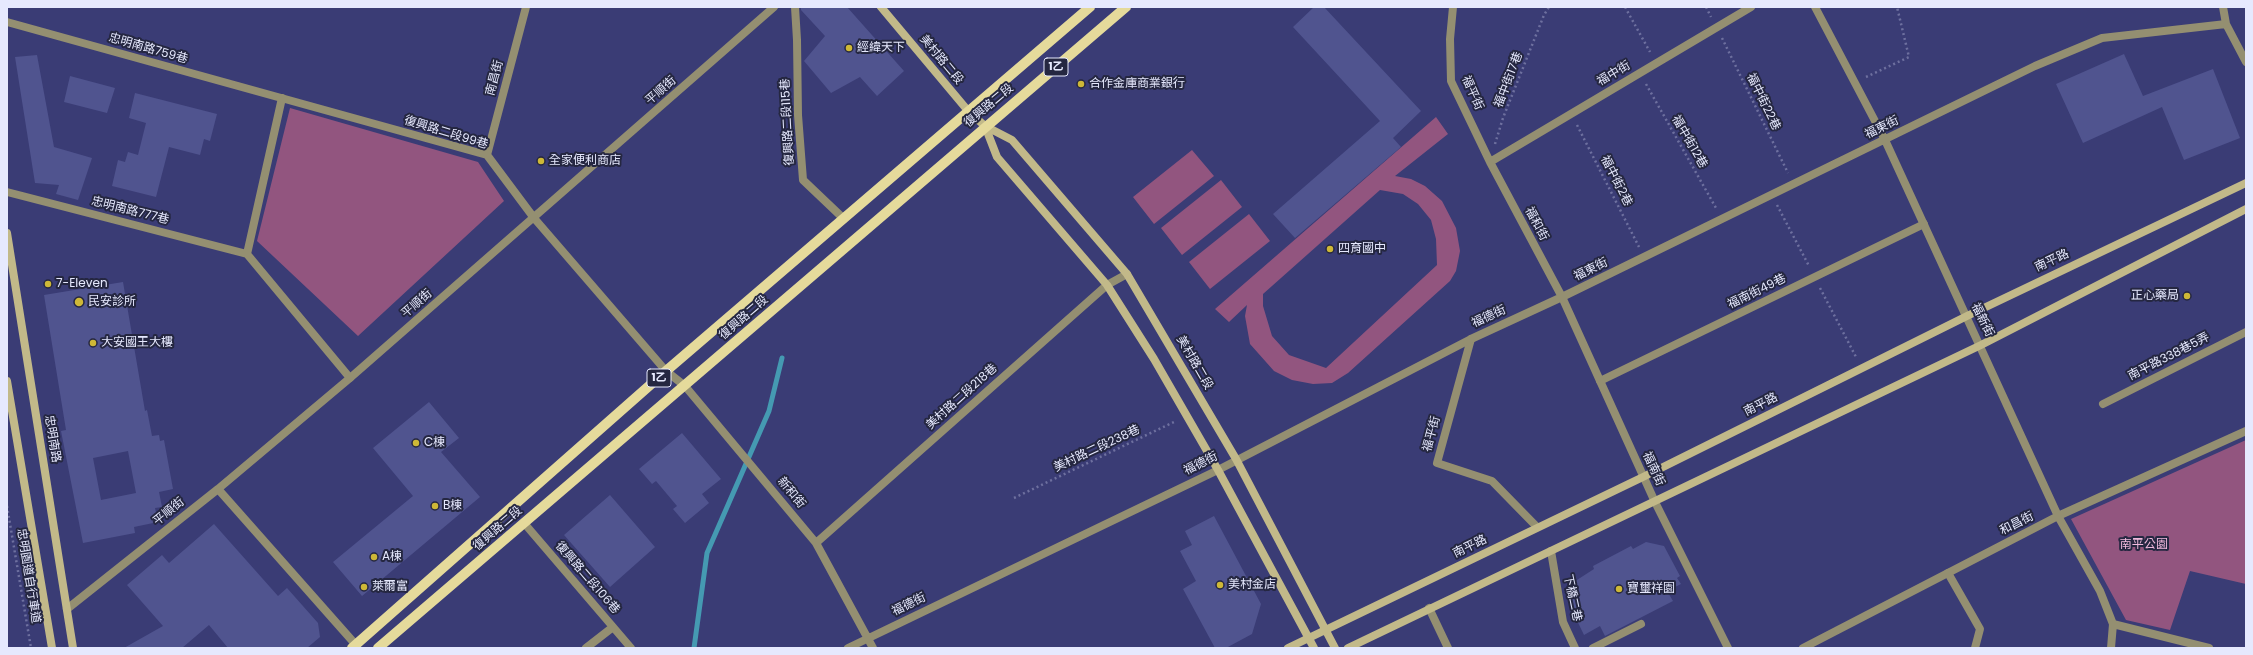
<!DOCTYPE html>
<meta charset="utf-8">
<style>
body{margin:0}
#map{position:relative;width:2253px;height:655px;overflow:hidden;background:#3a3c75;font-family:Poppins,sans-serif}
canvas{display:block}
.frame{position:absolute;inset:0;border:8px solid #e6e9fe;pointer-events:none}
</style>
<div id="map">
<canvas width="2253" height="655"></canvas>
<div class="frame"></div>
</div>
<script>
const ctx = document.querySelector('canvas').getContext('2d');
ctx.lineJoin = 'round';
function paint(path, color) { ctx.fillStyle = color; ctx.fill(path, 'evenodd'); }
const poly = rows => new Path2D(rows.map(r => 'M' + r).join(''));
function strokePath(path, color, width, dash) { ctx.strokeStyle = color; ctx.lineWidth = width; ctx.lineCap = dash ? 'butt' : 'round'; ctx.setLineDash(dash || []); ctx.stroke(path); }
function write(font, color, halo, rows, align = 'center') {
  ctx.font = font + ' Poppins,"Noto Sans TC",sans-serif'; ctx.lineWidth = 4; ctx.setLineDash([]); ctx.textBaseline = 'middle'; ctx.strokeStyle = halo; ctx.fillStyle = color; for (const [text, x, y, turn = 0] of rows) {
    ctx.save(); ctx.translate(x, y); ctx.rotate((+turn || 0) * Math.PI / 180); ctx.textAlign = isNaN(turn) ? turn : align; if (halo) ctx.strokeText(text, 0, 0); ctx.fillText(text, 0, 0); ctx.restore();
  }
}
const green = poly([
 [290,108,478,162,504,201,358,336,257,241],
 [1436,117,1448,134,1395,176,1411,179,1425,186,1442,201,1456,228,1460,251,1456,271,1450,281,1348,373,1332,383,1313,384,1292,380,1274,371,1250,344,1245,316,1247,305,1229,322,1215,309],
 [1380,190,1403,194,1418,204,1431,220,1436,239,1437,265,1326,368,1289,355,1272,336,1263,306,1263,294],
 [1192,150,1214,176,1154,224,1133,197],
 [1221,180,1242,207,1182,255,1161,228],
 [1249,214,1270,241,1210,289,1189,262],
 [2246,440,2246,584,2190,571,2170,630,2126,620,2071,519]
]);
const stream = poly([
 [694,648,707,553,769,411,782,358]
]);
const building = poly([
 [801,7,847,7,904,71,877,96,860,77,831,93,804,61,825,36,801,10],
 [1314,7,1324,7,1421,111,1393,138,1401,147,1295,238,1273,214,1380,121,1293,27],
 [2124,54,2143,96,2213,69,2240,138,2184,160,2162,107,2083,143,2056,84],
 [37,55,54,147,92,158,78,200,56,194,59,185,35,183,15,57],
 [70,76,115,88,107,113,64,102],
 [135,93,217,114,210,141,204,139,200,155,169,147,156,197,112,186,118,160,125,162,128,152,138,155,146,123,129,118],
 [123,282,145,411,147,410,152,436,159,435,160,441,164,440,173,489,159,492,162,507,155,508,158,522,134,527,135,533,83,543,61,431,66,430,44,295],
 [128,451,136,493,101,500,93,458],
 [429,402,459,438,441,452,480,497,362,596,333,562,413,496,373,448],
 [682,433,721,479,702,494,709,503,685,523,673,509,677,506,656,481,652,484,639,469],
 [610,495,655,547,610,587,564,535],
 [1214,516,1261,604,1252,634,1226,648,1215,648,1183,589,1196,581,1180,551,1192,545,1185,531],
 [214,524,278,596,287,588,318,623,320,637,307,648,228,648,209,625,182,648,124,648,163,626,127,585,162,555,169,563],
 [1646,542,1664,546,1680,576,1677,578,1681,584,1667,591,1673,601,1605,636,1600,626,1584,635,1568,602,1572,600,1566,587,1594,569,1593,566,1631,546,1633,549]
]);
const path = poly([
 [1625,7,1650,52],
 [1706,7,1711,17],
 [1722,38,1788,173],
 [1866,77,1909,57,1897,7],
 [1646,84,1716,208],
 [1577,125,1639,247],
 [1495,144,1503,118,1544,15,1549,7],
 [1777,205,1809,266],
 [1820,288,1856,357],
 [1014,498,1176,421],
 [7,506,31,648]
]);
const lane = poly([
 [795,7,797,40,798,115,803,180,844,219],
 [7,192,247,254],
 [247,254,350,378],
 [247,254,282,98],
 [1471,339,1437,463,1492,481,1537,527],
 [1600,381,1924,224],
 [2103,404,2246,332],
 [524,523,631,648],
 [1551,551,1563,622,1575,648],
 [1948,573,1980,629,1975,648],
 [1429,608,1448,648],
 [586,648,613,627],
 [1593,648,1641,624]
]);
const street = poly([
 [1453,7,1450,39,1451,81,1490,162,1562,297,1655,502,1728,648],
 [1815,7,1885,140,2058,516,2100,591,2113,624,2111,648],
 [2223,7,2226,24,2246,62],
 [7,22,487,155,534,218,666,371,685,386,816,543,873,648],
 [487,155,526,7],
 [1490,162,1751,7],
 [218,489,356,645],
 [816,543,1107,285,1127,274],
 [67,609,218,489,350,378,774,7],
 [2113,624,2209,648],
 [848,648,1218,470,1471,339,1562,297,2035,66,2102,38,2226,24],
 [1803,648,2058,516,2246,431]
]);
const secondary = poly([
 [881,7,969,112,985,126,1012,140,1127,274,1236,459,1335,648],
 [985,126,997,157,1107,285,1154,359,1218,470,1314,648],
 [7,233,73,648],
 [7,381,52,648],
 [1288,648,1643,477,1967,316,2246,183],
 [1348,648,1981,345,2246,209]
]);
const primary = poly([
 [352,648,666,371,1090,7],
 [378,648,1126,7]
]);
const markers = [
 [849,48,4,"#ceb837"],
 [1081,84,4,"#ceb837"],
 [541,161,4,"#ceb837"],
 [1330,249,4,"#ceb837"],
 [48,284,4,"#ceb837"],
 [2187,296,4,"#ceb837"],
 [79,302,5,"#ceb837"],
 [93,343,4,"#ceb837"],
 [416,443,4,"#ceb837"],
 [435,506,4,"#ceb837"],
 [374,557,4,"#ceb837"],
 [1220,585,4,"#ceb837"],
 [364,587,4,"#ceb837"],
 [1619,589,4,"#ceb837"]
];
const shields = [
 [1056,67,24],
 [659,378,24]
];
const shieldNames = [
 ["1乙",1056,67],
 ["1乙",659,378]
];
const poiNames = [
 ["經緯天下",857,48],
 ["合作金庫商業銀行",1089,84],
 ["全家便利商店",549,161],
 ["四育國中",1338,249],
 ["7-Eleven",56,284],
 ["正心藥局",2179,296,"right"],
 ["民安診所",88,302],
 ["大安國王大樓",101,343],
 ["C棟",424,443],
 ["B棟",443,506],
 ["A棟",382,557],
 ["美村金店",1228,585],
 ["萊爾富",372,587],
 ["寶璽祥園",1627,589]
];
const streetNames = [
 ["忠明南路759巷",148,49,16],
 ["美村路二段",941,60,50],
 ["福中街",1614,74,-31],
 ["南昌街",495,78,-75],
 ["福中街17巷",1509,80,-69],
 ["平順街",661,91,-41],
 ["福平街",1472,93,66],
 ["福中街22巷",1763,102,64],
 ["復興路二段",989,106,-40],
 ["復興路二段115巷",788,122,-93],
 ["福東街",1882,128,-26],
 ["復興路二段99巷",446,133,17],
 ["福中街12巷",1689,142,60],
 ["福中街2巷",1616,181,63],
 ["忠明南路777巷",130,211,14],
 ["福和街",1536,224,62],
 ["南平路",2052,261,-25],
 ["福東街",1591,270,-26],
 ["福南街49巷",1757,292,-26],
 ["平順街",417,304,-41],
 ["福德街",1489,317,-25],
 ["復興路二段",744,318,-41],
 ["福新街",1982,320,64],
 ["南平路338巷5弄",2169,357,-27],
 ["美村路二段",1194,363,60],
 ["美村路二段218巷",962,397,-42],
 ["南平路",1761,405,-27],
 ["福平街",1432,434,-75],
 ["忠明南路",52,439,81],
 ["美村路二段238巷",1097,449,-25],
 ["福德街",1201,464,-27],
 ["福南街",1653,469,65],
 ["新和街",791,493,50],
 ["平順街",169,512,-39],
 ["和昌街",2017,524,-27],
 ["復興路二段",498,529,-41],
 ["南平路",1470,547,-26],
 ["忠明園道自行車道",28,576,81],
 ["復興路二段106巷",587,578,49],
 ["下橋二巷",1572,598,78],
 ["福德街",909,605,-26]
];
const parkNames = [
 ["南平公園",2144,545]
];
paint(green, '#92557f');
strokePath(stream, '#459ab2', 5);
paint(building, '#50548f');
strokePath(path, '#6e709f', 2.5, [2, 3]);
strokePath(lane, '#948f71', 8);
strokePath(street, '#948f71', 8);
strokePath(secondary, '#c2b989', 8);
strokePath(primary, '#e5da9b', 10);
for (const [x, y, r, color] of markers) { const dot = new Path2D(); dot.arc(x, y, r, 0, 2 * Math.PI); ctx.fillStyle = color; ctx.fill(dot); strokePath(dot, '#252741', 1.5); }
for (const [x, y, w] of shields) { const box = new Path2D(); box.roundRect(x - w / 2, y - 9, w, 18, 3); ctx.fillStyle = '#252741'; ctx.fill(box); strokePath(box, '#e6e9fe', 1); }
write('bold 11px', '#e6e9fe', null, shieldNames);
write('12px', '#e6e9fe', '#252741', poiNames, 'left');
write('12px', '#e6e9fe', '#252741', streetNames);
write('12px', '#f0badd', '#252741', parkNames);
</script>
